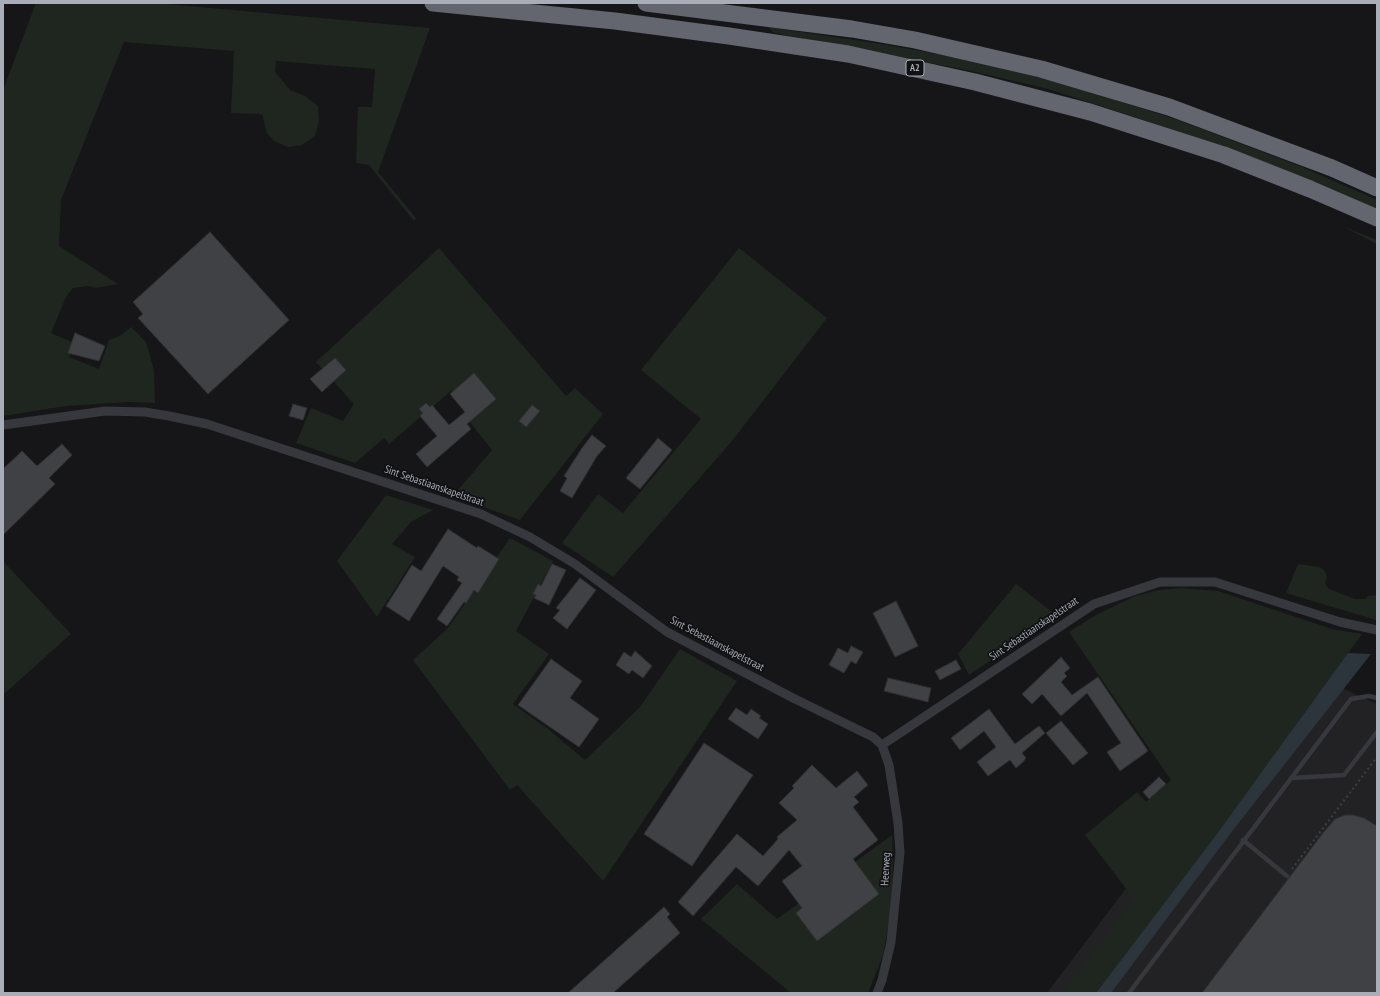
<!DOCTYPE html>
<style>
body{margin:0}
#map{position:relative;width:1380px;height:996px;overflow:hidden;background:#161618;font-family:"PT Sans Narrow",sans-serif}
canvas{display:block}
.frame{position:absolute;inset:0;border:4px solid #a8adb8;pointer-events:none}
</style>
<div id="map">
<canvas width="1380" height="996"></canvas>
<div class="frame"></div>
</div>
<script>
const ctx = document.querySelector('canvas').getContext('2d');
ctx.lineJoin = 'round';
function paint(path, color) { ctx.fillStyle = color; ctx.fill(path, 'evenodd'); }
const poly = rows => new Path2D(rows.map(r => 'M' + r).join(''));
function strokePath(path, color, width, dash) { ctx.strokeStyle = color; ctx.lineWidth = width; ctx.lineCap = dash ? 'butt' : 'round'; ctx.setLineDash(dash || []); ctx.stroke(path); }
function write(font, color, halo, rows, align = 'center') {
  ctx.font = font + ' "PT Sans Narrow",sans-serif'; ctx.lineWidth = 3.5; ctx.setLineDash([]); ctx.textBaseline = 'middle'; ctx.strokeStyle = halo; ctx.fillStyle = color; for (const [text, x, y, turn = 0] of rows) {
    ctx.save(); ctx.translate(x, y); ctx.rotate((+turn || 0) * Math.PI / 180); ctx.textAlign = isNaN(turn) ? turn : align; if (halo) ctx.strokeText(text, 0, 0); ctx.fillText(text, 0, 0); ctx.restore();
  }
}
const built = poly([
 [1294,666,1377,704,1377,993,1047,993]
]);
const green = poly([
 [36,3,156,3,430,28,378,172,416,218,414,221,369,165,356,163,358,107,372,107,375,69,276,61,275,72,290,90,305,96,318,106,319,122,315,136,302,145,288,147,274,141,267,133,262,114,231,113,234,51,124,42,61,200,59,246,118,284,96,288,88,286,73,288,66,297,51,333,74,343,69,357,99,369,109,340,120,336,131,327,146,342,154,370,155,403,128,402,66,406,3,416,3,90],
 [768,27,888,45,959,58,1057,81,1178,120,1302,167,1377,200,1377,212,1243,155,1135,117,1048,89,967,70,774,33],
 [1344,227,1377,240,1377,244],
 [439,248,566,396,575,388,603,414,520,520,453,496,492,450,465,416,470,410,452,390,389,444,384,438,355,463,296,443,311,408,343,421,354,404,316,362],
 [739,248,827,318,732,441,613,577,562,543,598,494,623,513,701,419,641,370],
 [386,495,433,510,411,522,392,544,415,557,377,617,337,561],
 [510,538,553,561,516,631,549,654,513,704,548,729,585,760,640,707,680,649,737,681,603,881,517,785,510,790,413,660,448,628],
 [3,561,71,634,3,695],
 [1298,564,1319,567,1324,570,1327,576,1325,584,1329,589,1355,599,1365,599,1368,596,1375,595,1377,597,1376,620,1286,593],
 [1016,584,1057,616,969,675,958,654],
 [1182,588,1218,591,1332,629,1362,634,1214,838,1096,993,1062,993,1134,899,1085,835,1137,792,1146,802,1171,780,1069,632,1096,615,1135,596,1159,590],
 [892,835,893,860,891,911,883,955,868,993,791,993,701,919,737,884,777,919]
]);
const water = poly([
 [1348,653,1371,654,1230,834,1111,993,1096,993,1214,838]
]);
const building = poly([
 [210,232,289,320,208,394,138,318,143,314,133,302,210,232],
 [75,333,105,346,99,361,68,353,75,333],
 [335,358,346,370,322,392,310,379,335,358],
 [474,373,496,399,467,424,471,429,427,467,416,454,437,436,420,416,423,413,419,409,426,403,430,407,432,405,449,425,465,412,450,394,474,373],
 [293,404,307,408,303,420,289,416,293,404],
 [532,405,540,411,526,427,519,421,532,405],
 [592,435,606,446,597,456,572,498,560,491,567,478,564,476,582,448,592,435],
 [658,438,672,450,640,489,626,478,658,438],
 [62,444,72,455,49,478,55,484,3,535,3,469,22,451,37,466,62,444],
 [448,529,477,548,478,546,499,559,478,593,474,590,466,603,464,602,447,626,437,619,462,583,457,580,459,577,443,566,409,621,386,606,412,565,421,571,448,529],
 [552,564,566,570,549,605,534,598,536,595,533,594,538,584,541,586,552,564],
 [580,578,596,590,567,629,553,618,560,610,556,608,580,578],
 [896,601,918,646,895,657,873,613,896,601],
 [851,646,863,652,856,664,851,661,844,673,829,665,838,648,848,653,851,646],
 [635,651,652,666,643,678,632,670,629,674,616,665,624,652,631,657,635,651],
 [1061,657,1070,668,1064,673,1067,676,1061,682,1072,695,1098,677,1148,751,1120,771,1107,752,1121,743,1087,693,1061,716,1042,694,1032,704,1022,694,1061,657],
 [551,659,582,681,570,698,599,719,579,747,518,705,551,659],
 [956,660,961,669,940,680,935,671,956,660],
 [888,678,931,688,928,702,884,691,888,678],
 [736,708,747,715,751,709,761,716,759,718,768,724,758,739,728,719,736,708],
 [989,709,1015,744,1039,726,1045,733,1022,753,1026,758,1023,762,1016,768,1010,760,988,776,977,762,996,747,984,731,960,750,951,738,989,709],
 [1061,721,1088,753,1073,765,1046,733,1061,721],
 [704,743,753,775,692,866,644,834,704,743],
 [812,765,836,788,857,771,868,785,854,797,859,802,853,807,878,840,853,859,879,894,817,941,796,913,802,908,782,881,802,866,789,850,758,886,736,867,693,916,678,902,737,834,763,856,778,839,777,837,797,820,779,803,794,788,792,786,812,765],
 [1159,777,1166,784,1149,799,1143,792,1159,777],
 [1353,815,1364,818,1377,826,1377,993,1202,993,1323,833,1335,819,1345,815,1353,815],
 [664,907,670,914,667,917,680,933,613,993,568,993,664,907]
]);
const path = poly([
 [1292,869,1377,757]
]);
const service = poly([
 [1291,778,1344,775,1377,732],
 [1243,840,1287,876],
 [1129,993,1351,699,1369,696,1377,698]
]);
const minor = poly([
 [3,425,105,411,145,412,169,416,207,424,481,514,530,537,575,564,667,632,793,698,873,737,882,745,889,765,898,823,900,853,891,942,882,980,877,993],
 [882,745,1094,604,1160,582,1215,582,1340,622,1377,630]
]);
const motorway = poly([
 [433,3,615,21,729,36,848,54,975,82,1090,112,1224,155,1310,189,1377,218],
 [646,3,852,29,915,40,1041,69,1169,107,1332,168,1377,188]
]);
const shields = [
 [915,68,18]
];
const shieldNames = [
 ["A2",915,68]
];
const streetNames = [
 ["Sint Sebastiaanskapelstraat",434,486,19],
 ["Sint Sebastiaanskapelstraat",1034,629,-34],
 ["Sint Sebastiaanskapelstraat",717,644,28],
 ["Heerweg",886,869,-87]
];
paint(built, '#222225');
paint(green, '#1e261f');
paint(water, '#2c353c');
paint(building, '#404145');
strokePath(building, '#303034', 1);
strokePath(path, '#3d3f44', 2, [2, 3]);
strokePath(service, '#37383d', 4.5);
strokePath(minor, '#37383d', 9);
strokePath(motorway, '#63666e', 17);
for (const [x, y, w] of shields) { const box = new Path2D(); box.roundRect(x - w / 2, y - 8, w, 16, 3); ctx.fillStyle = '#111113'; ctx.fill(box); strokePath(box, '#a8adb8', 1); }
write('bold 10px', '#a8adb8', null, shieldNames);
write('11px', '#a8adb8', '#111113', streetNames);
</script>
